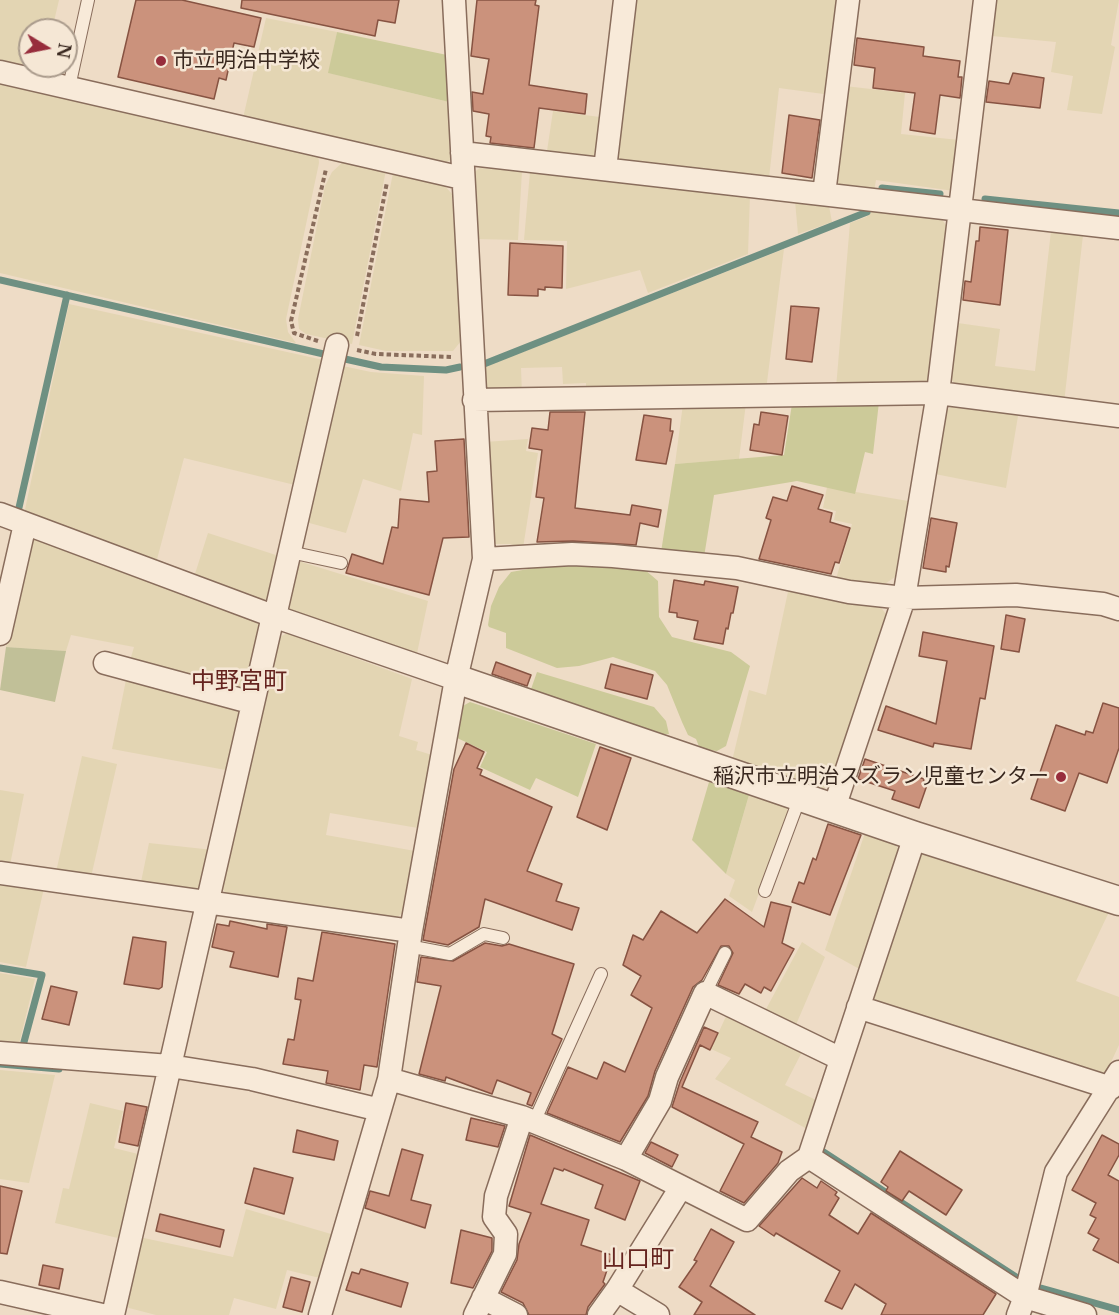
<!DOCTYPE html>
<meta charset="utf-8">
<style>
body{margin:0}
#map{position:relative;width:1119px;height:1315px;overflow:hidden;background:#eedcc6;font-family:"Libre Baskerville",serif}
canvas{display:block}
.north{position:absolute;left:18px;top:18px;width:60px;height:60px;box-sizing:border-box;background:#f5e7d5;border:2px solid #aa9b8c;border-radius:50%;rotate:100deg;font-size:16px;font-weight:700;line-height:24px;text-align:center;color:#39281f}
.north::after{content:'';display:block;margin:auto;width:21px;height:27px;background:#972d3c;clip-path:polygon(50% 0,100% 100%,50% 72%,0 100%)}
</style>
<div id="map">
<canvas width="1119" height="1315"></canvas>
<div class="north">N</div>
</div>
<script>
const ctx = document.querySelector('canvas').getContext('2d');
ctx.lineJoin = 'round';
function paint(path, color) { ctx.fillStyle = color; ctx.fill(path, 'evenodd'); }
const poly = rows => new Path2D(rows.map(r => 'M' + r).join(''));
function strokePath(path, color, width, dash) { ctx.strokeStyle = color; ctx.lineWidth = width; ctx.lineCap = dash ? 'butt' : 'round'; ctx.setLineDash(dash || []); ctx.stroke(path); }
function write(font, color, halo, rows, align = 'center') {
  ctx.font = font + ' "Libre Baskerville","Noto Sans JP",serif'; ctx.lineWidth = 5; ctx.setLineDash([]); ctx.textBaseline = 'middle'; ctx.strokeStyle = halo; ctx.fillStyle = color; for (const [text, x, y, turn = 0] of rows) {
    ctx.save(); ctx.translate(x, y); ctx.rotate((+turn || 0) * Math.PI / 180); ctx.textAlign = isNaN(turn) ? turn : align; if (halo) ctx.strokeText(text, 0, 0); ctx.fillText(text, 0, 0); ctx.restore();
  }
}
const farmland = poly([
 [0,0,59,0,52,30,30,30,30,66,44,66,43,72,0,62],
 [630,0,842,0,831,95,779,88,769,178,618,161,613,155],
 [996,0,1119,0,1111,45,1115,47,1102,114,1067,110,1073,76,1051,72,1056,42,992,36],
 [266,18,337,32,329,73,449,102,452,159,445,163,243,118],
 [0,82,318,151,319,163,286,319,288,332,296,343,0,273],
 [845,86,905,93,901,134,959,140,954,191,876,180,874,192,842,187,834,181],
 [553,111,600,117,594,158,547,151],
 [344,161,386,170,352,344,306,334,299,329,298,319,325,186,332,172],
 [480,168,522,171,518,240,475,239,470,175],
 [530,172,750,195,748,254,648,293,640,270,566,289,567,241,524,240],
 [393,173,443,184,452,194,461,341,453,351,386,351,359,345],
 [795,201,829,206,832,222,798,234],
 [872,211,941,218,950,231,930,379,916,387,836,388,850,223,866,217],
 [1051,231,1083,235,1064,403,959,389,951,379,958,323,1000,329,995,366,1035,371],
 [784,249,766,390,586,394,586,383,563,384,562,367,521,368,522,395,491,396,483,386,482,368],
 [69,304,328,361,299,486,184,458,156,563,24,514],
 [338,365,371,372,424,376,422,435,413,433,401,491,363,479,346,533,302,521],
 [956,402,1019,410,1006,488,935,474,945,412],
 [746,403,739,459,675,464,683,404],
 [528,439,526,451,538,453,523,548,510,544,491,544,484,442],
 [827,487,908,501,895,577,882,586,836,579,852,524,834,520,836,511,823,508],
 [208,533,282,557,271,598,262,603,194,577],
 [37,539,254,620,263,630,249,693,129,664,134,647,71,635,66,651,6,647,27,543],
 [295,560,428,601,416,658,289,612,284,605],
 [789,587,879,605,890,619,833,783,819,791,732,761,749,690,766,695],
 [287,633,412,679,399,736,418,742,416,750,432,755,418,828,330,813,326,835,415,851,404,912,393,920,227,895,222,888,277,639],
 [127,675,238,707,244,714,231,771,112,749],
 [82,756,117,764,91,877,56,872],
 [0,790,24,794,10,865,0,863],
 [749,795,787,807,788,816,752,912,729,896,735,880,726,874],
 [865,833,895,844,901,853,863,971,825,950],
 [149,843,213,850,205,884,198,891,141,882],
 [921,853,1109,912,1076,981,1119,997,1119,1045,1105,1075,871,1006,884,943],
 [0,881,44,888,26,967,0,962],
 [802,942,825,957,795,1027,765,1011],
 [0,973,35,979,18,1048,0,1047],
 [728,1012,804,1048,785,1085,818,1101,809,1130,715,1079,731,1058,711,1049],
 [0,1070,55,1075,29,1183,0,1179],
 [90,1103,123,1111,114,1148,142,1155,122,1239,55,1223,63,1188,69,1189],
 [246,1209,331,1234,320,1278,287,1270,276,1309,234,1298,229,1315,156,1315,129,1308,125,1302,139,1237,233,1257]
]);
const green = poly([
 [337,32,447,55,449,102,328,73],
 [879,402,873,454,865,452,855,494,797,481,714,495,704,557,661,552,675,464,784,455,792,404],
 [575,561,644,569,658,581,659,617,672,637,731,652,750,666,726,746,717,751,700,749,696,739,688,735,682,722,667,685,655,671,613,657,579,666,557,668,506,648,506,633,489,627,488,625,491,606,499,587,511,572],
 [537,672,654,707,666,721,669,734,653,735,530,692],
 [470,702,596,744,578,797,536,778,530,790,480,767,487,752,455,737,461,707],
 [709,782,749,795,726,874,692,840]
]);
const cemetery = poly([
 [6,647,66,651,55,702,0,690]
]);
const stream = poly([
 [882,191,882,188,940,194],
 [985,199,1119,213],
 [0,280,328,355],
 [345,359,381,367,446,370,460,367],
 [484,364,867,212],
 [18,512,67,295],
 [0,968,42,975,24,1042],
 [0,1064,59,1069],
 [822,1151,1016,1277],
 [1041,1288,1119,1310]
]);
const building = poly([
 [136,0,182,0,261,18,254,47,234,43,226,80,219,78,214,99,118,77,136,0],
 [242,0,399,0,395,23,378,20,375,36,241,8,242,0],
 [477,0,536,0,535,5,539,6,529,85,587,94,585,114,539,108,534,148,490,143,491,137,486,136,489,114,473,111,472,92,483,94,489,59,471,56,477,0],
 [857,38,924,47,923,56,960,61,958,77,962,77,960,98,940,95,935,134,910,130,915,93,873,88,875,68,854,65,857,38],
 [1013,73,1044,78,1040,108,986,102,989,81,1009,84,1013,73],
 [789,115,820,120,812,178,782,173,789,115],
 [980,227,1008,230,1000,305,963,300,965,281,971,282,976,241,979,241,980,227],
 [510,243,563,246,562,288,545,287,545,290,538,289,538,296,508,295,510,243],
 [791,306,819,308,812,362,786,359,791,306],
 [550,412,585,412,575,508,630,515,632,505,661,510,658,527,640,523,636,545,573,541,537,542,544,498,536,497,542,450,529,448,532,428,548,430,550,412],
 [761,412,788,416,782,455,750,450,754,424,759,425,761,412],
 [644,415,671,419,670,431,673,431,666,464,636,460,644,415],
 [464,439,469,537,443,538,429,595,346,573,352,554,383,564,392,527,398,528,400,499,429,502,427,472,437,471,435,441,464,439],
 [792,486,823,495,818,509,832,513,830,522,850,528,839,563,835,562,831,574,759,559,771,520,766,518,773,497,787,501,792,486],
 [931,518,957,523,949,567,946,566,946,572,923,568,931,518],
 [674,580,704,585,705,581,738,587,733,613,731,613,728,629,726,628,723,644,694,639,698,621,677,617,677,613,669,612,674,580],
 [1006,615,1025,619,1019,652,1001,649,1006,615],
 [923,632,994,646,985,699,980,698,971,749,934,743,933,747,878,730,886,706,936,724,947,661,919,656,923,632],
 [496,662,531,675,527,686,492,674,496,662],
 [611,664,653,675,647,699,605,688,611,664],
 [1103,703,1119,708,1119,748,1107,783,1079,773,1065,811,1031,799,1056,725,1085,735,1086,731,1093,733,1103,703],
 [466,743,484,752,477,768,482,770,480,775,552,807,527,871,562,884,556,901,579,908,572,930,485,899,479,927,448,945,423,940,454,769,466,743],
 [600,747,631,758,607,830,577,817,600,747],
 [865,759,924,779,923,783,927,785,919,808,892,799,895,791,858,779,865,759],
 [828,824,861,835,830,915,792,902,799,882,804,884,813,858,816,860,828,824],
 [725,899,764,927,771,902,791,907,782,943,794,949,771,991,764,987,761,993,745,984,739,994,718,985,733,953,729,946,721,946,702,980,693,987,655,1071,648,1096,620,1142,547,1113,568,1067,597,1079,604,1062,625,1072,652,1008,631,995,641,976,623,965,633,935,643,940,661,911,697,933,725,899],
 [230,921,267,929,267,924,287,927,278,977,230,967,234,952,212,947,217,924,229,926,230,921],
 [322,932,395,944,377,1067,364,1065,360,1090,326,1083,328,1071,283,1064,288,1039,294,1040,301,1000,295,999,298,978,313,981,322,932],
 [133,937,166,942,162,987,159,989,124,984,133,937],
 [485,943,502,946,509,944,574,964,552,1034,562,1039,532,1106,527,1104,531,1093,497,1080,492,1094,446,1077,445,1081,419,1074,441,986,417,982,421,957,453,961,485,943],
 [51,986,77,992,69,1025,42,1019,51,986],
 [704,1027,718,1033,710,1050,700,1045,682,1087,758,1122,751,1137,782,1152,778,1163,744,1203,720,1191,744,1144,672,1107,680,1082,704,1027],
 [126,1103,147,1107,138,1146,119,1142,126,1103],
 [471,1118,505,1126,498,1147,466,1140,471,1118],
 [297,1130,338,1141,334,1160,293,1152,297,1130],
 [530,1135,640,1181,625,1220,595,1208,603,1185,564,1169,563,1171,554,1168,541,1204,589,1220,581,1245,612,1255,603,1282,605,1284,588,1307,586,1315,529,1315,523,1303,501,1292,517,1260,519,1244,531,1213,509,1206,530,1135],
 [1102,1135,1119,1144,1119,1155,1108,1175,1119,1181,1119,1263,1093,1250,1099,1239,1088,1233,1096,1218,1090,1215,1096,1203,1072,1190,1102,1135],
 [651,1142,678,1155,672,1167,645,1153,651,1142],
 [402,1149,423,1155,411,1200,431,1205,425,1228,365,1208,370,1191,389,1196,402,1149],
 [900,1151,962,1190,946,1215,909,1191,902,1201,886,1191,888,1187,881,1182,900,1151],
 [254,1168,293,1178,284,1214,245,1203,254,1168],
 [802,1178,817,1188,821,1181,837,1192,835,1195,839,1198,829,1215,858,1234,871,1213,996,1294,983,1315,881,1315,886,1304,855,1284,842,1309,825,1301,840,1271,776,1233,774,1236,759,1226,802,1178],
 [0,1186,22,1191,7,1254,0,1253,0,1186],
 [160,1214,224,1230,220,1247,156,1231,160,1214],
 [711,1229,734,1242,710,1286,755,1315,694,1315,702,1302,679,1287,697,1261,694,1260,711,1229],
 [461,1230,492,1238,492,1251,473,1288,451,1283,461,1230],
 [43,1265,63,1269,59,1289,39,1285,43,1265],
 [361,1269,408,1283,401,1307,346,1290,352,1272,359,1274,361,1269],
 [291,1277,310,1282,302,1312,283,1307,291,1277]
]);
const path = poly([
 [357,336,387,182],
 [318,341,294,333,291,321,326,169],
 [357,350,376,354,451,357]
]);
const service = poly([
 [69,87,88,0],
 [290,552,341,563],
 [765,891,800,797],
 [408,946,450,954,484,934,503,938],
 [705,993,725,953],
 [534,1122,601,974]
]);
const minor = poly([
 [0,72,462,178],
 [462,153,1119,228],
 [605,169,625,0],
 [824,194,848,0],
 [474,400,938,393,1119,416],
 [0,514,273,616,456,679],
 [484,559,572,554,613,556,737,568,849,592,904,598,1016,595,1103,604,1119,609],
 [275,616,337,345],
 [0,634,25,524],
 [105,663,253,703],
 [834,808,904,598,938,393,985,0],
 [0,873,411,931],
 [858,1007,1111,1088],
 [0,1053,170,1066,252,1079,380,1110],
 [389,1079,522,1117,626,1159,747,1220,789,1171,809,1157,915,836],
 [809,1157,1025,1297,1085,1315],
 [626,1159,660,1101,667,1077,705,993,841,1059],
 [617,1290,658,1315],
 [0,1292,102,1315],
 [483,1298,516,1315],
 [113,1315,273,616],
 [320,1315,389,1079,411,931,456,679,484,559,454,0],
 [475,1315,505,1254,506,1234,494,1217,496,1196,522,1117],
 [599,1315,617,1290,681,1187],
 [1018,1315,1025,1297,1056,1172,1119,1072]
]);
const tertiary = poly([
 [456,679,915,836,1119,901]
]);
const markers = [
 [161,61,6,"#972d3c"],
 [1061,777,6,"#972d3c"]
];
const poiNames = [
 ["市立明治中学校",173,61],
 ["稲沢市立明治スズラン児童センター",1049,777,"right"]
];
const quarterNames = [
 ["中野宮町",239,682],
 ["山口町",638,1260]
];
paint(farmland, '#e3d5b3');
paint(green, '#ccca99');
paint(cemetery, '#c1c098');
strokePath(stream, '#6e9082', 7);
paint(building, '#cb927c');
strokePath(building, '#875342', 1.5);
strokePath(service, '#896d5c', 14);
strokePath(minor, '#896d5c', 25);
strokePath(tertiary, '#896d5c', 31);
strokePath(path, '#896d5c', 4, [4.5, 3]);
strokePath(service, '#f8ead9', 12);
strokePath(minor, '#f8ead9', 22);
strokePath(tertiary, '#f8ead9', 28);
for (const [x, y, r, color] of markers) { const dot = new Path2D(); dot.arc(x, y, r, 0, 2 * Math.PI); ctx.fillStyle = color; ctx.fill(dot); strokePath(dot, '#f5e7d5', 2); }
write('21px', '#39281f', '#f5e7d5', poiNames, 'left');
write('24px', '#65241f', '#f5e7d5', quarterNames);
</script>
